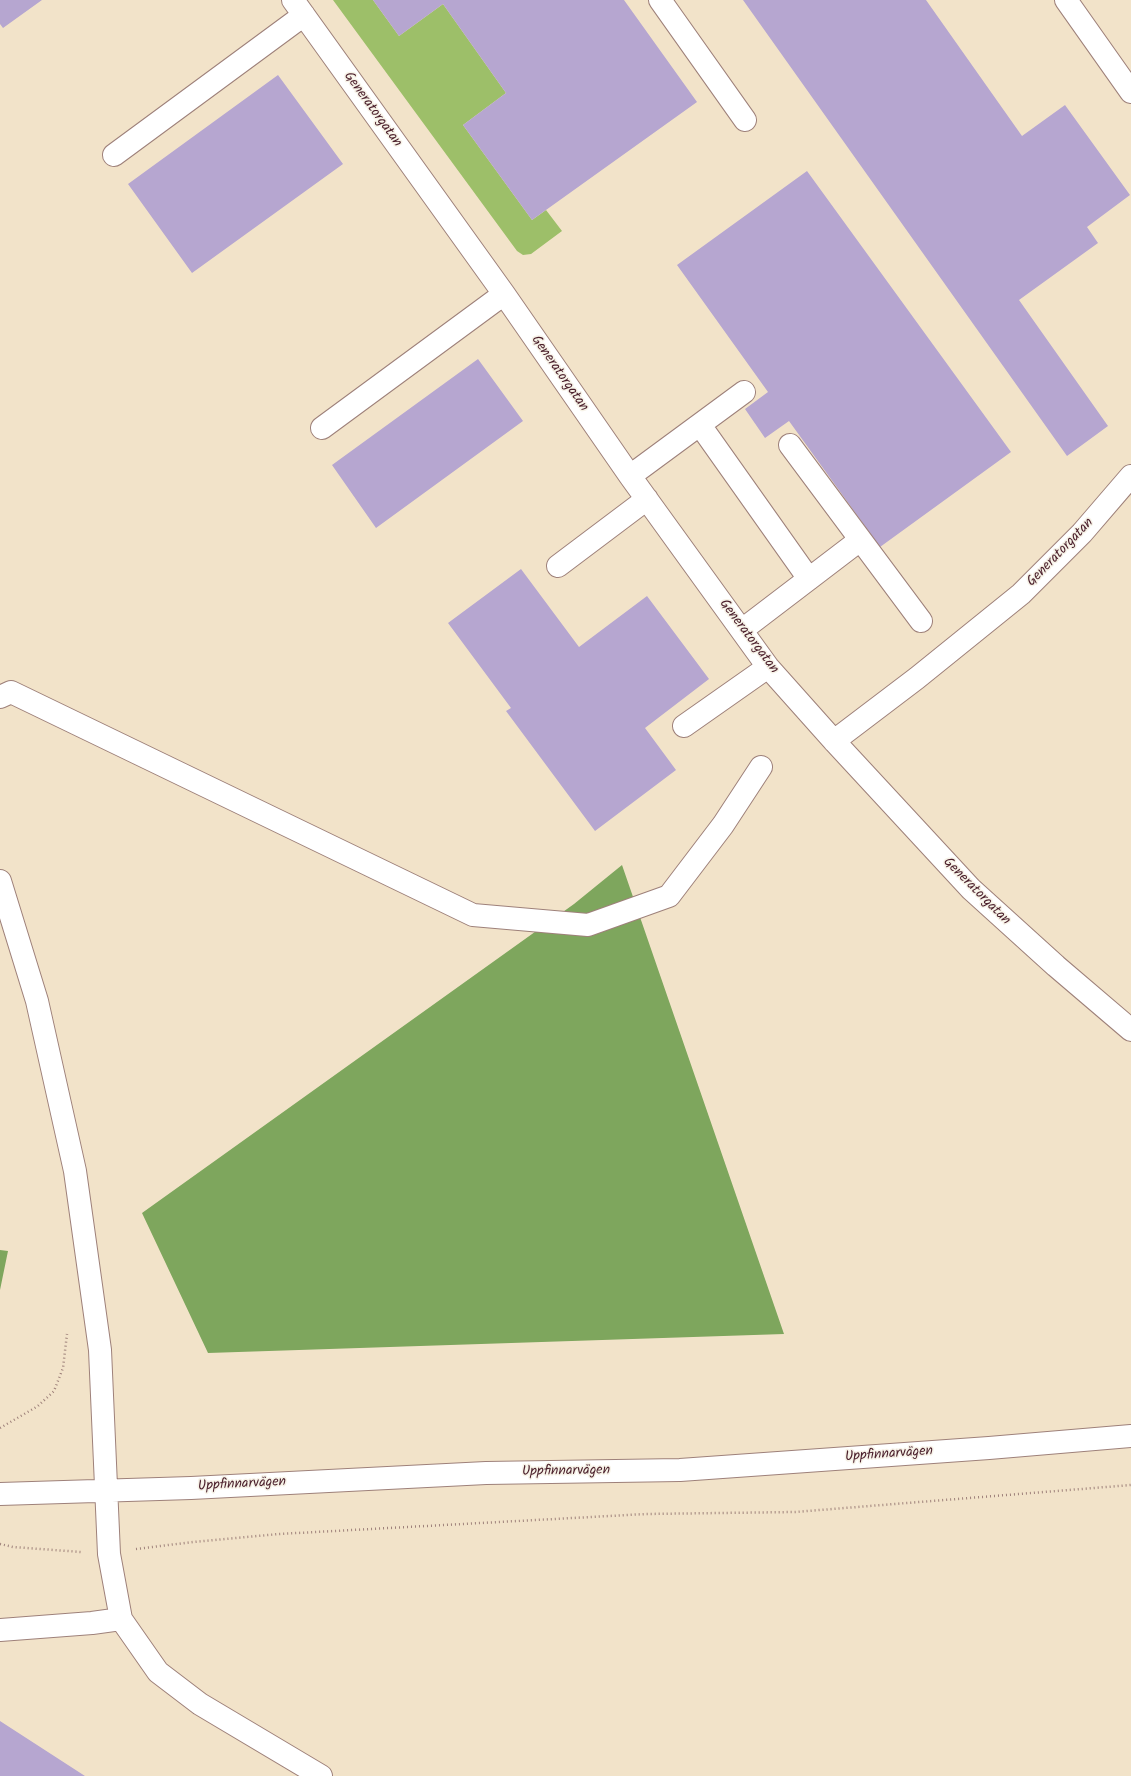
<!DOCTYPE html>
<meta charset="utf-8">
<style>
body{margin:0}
canvas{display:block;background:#f2e3c9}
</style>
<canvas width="1131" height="1776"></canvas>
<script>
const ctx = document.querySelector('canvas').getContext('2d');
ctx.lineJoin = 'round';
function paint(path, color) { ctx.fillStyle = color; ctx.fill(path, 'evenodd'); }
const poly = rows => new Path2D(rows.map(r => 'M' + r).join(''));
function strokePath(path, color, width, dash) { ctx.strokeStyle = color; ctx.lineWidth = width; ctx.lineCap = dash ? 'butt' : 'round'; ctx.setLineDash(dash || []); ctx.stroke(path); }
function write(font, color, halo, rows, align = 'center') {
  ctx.font = font + ' Kalam,sans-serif'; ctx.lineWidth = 3; ctx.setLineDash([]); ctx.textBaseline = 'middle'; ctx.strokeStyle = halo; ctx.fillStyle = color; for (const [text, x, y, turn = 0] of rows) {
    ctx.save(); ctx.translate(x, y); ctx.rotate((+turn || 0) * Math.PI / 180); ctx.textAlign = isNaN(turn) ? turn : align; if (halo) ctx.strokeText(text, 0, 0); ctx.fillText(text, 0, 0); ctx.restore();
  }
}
const green = poly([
 [333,0,373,0,399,36,443,4,506,93,463,125,532,220,546,210,562,231,531,254,523,255,517,251]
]);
const forest = poly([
 [622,865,784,1334,208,1353,142,1213,574,904],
 [0,1250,8,1251,0,1290]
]);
const building = poly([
 [0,0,42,0,3,28,0,24],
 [373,0,624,0,697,102,532,220,463,125,506,93,443,4,399,36],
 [743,0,926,0,1022,136,1065,105,1130,195,1087,227,1098,243,1019,300,1108,426,1067,456],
 [278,75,343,164,192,273,128,184],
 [807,171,1011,452,880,547,789,421,765,438,745,409,768,392,677,265],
 [478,359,523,421,376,528,332,465],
 [521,569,579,647,647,596,709,679,645,728,676,770,595,831,506,711,511,708,448,623],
 [0,1721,85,1776,0,1776]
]);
const path = poly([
 [0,1428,38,1406,54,1391,63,1368,67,1334],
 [0,1544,13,1547,81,1552],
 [136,1549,193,1542,279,1534,646,1514,795,1512,1131,1485]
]);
const minor = poly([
 [293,0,504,294,630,476,768,667,834,741,971,889,1056,966,1131,1030],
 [660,0,745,120],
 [1066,0,1131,92],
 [114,155,304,15],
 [700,425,809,579],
 [322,428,504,294],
 [790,445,921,621],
 [630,476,744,392],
 [558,566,647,499],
 [742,630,860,540],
 [0,697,11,692,473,915,588,925,669,896,723,825,761,767],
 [684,726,768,667],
 [834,741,917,678,1021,594,1082,533,1131,476],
 [0,881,37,1001,75,1171,100,1350,109,1554,121,1619,158,1672,200,1704,321,1776],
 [0,1494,191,1488,486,1473,680,1470,989,1448,1131,1436],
 [0,1630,92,1623,121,1619]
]);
const streetNames = [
 ["Generatorgatan",372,110,54],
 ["Generatorgatan",559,374,55],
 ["Generatorgatan",1061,553,-46],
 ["Generatorgatan",748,637,53],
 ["Generatorgatan",976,892,45],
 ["Uppfinnarvägen",889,1455,-4],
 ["Uppfinnarvägen",566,1472,-1],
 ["Uppfinnarvägen",242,1485,-3]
];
paint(green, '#9dbf69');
paint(forest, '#7ea65d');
paint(building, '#b6a6d0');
strokePath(minor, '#9e817a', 24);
strokePath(path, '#9e817a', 2.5, [1, 3]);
strokePath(minor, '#fff', 22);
write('14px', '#4a1f2b', '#f7f3e8', streetNames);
</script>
